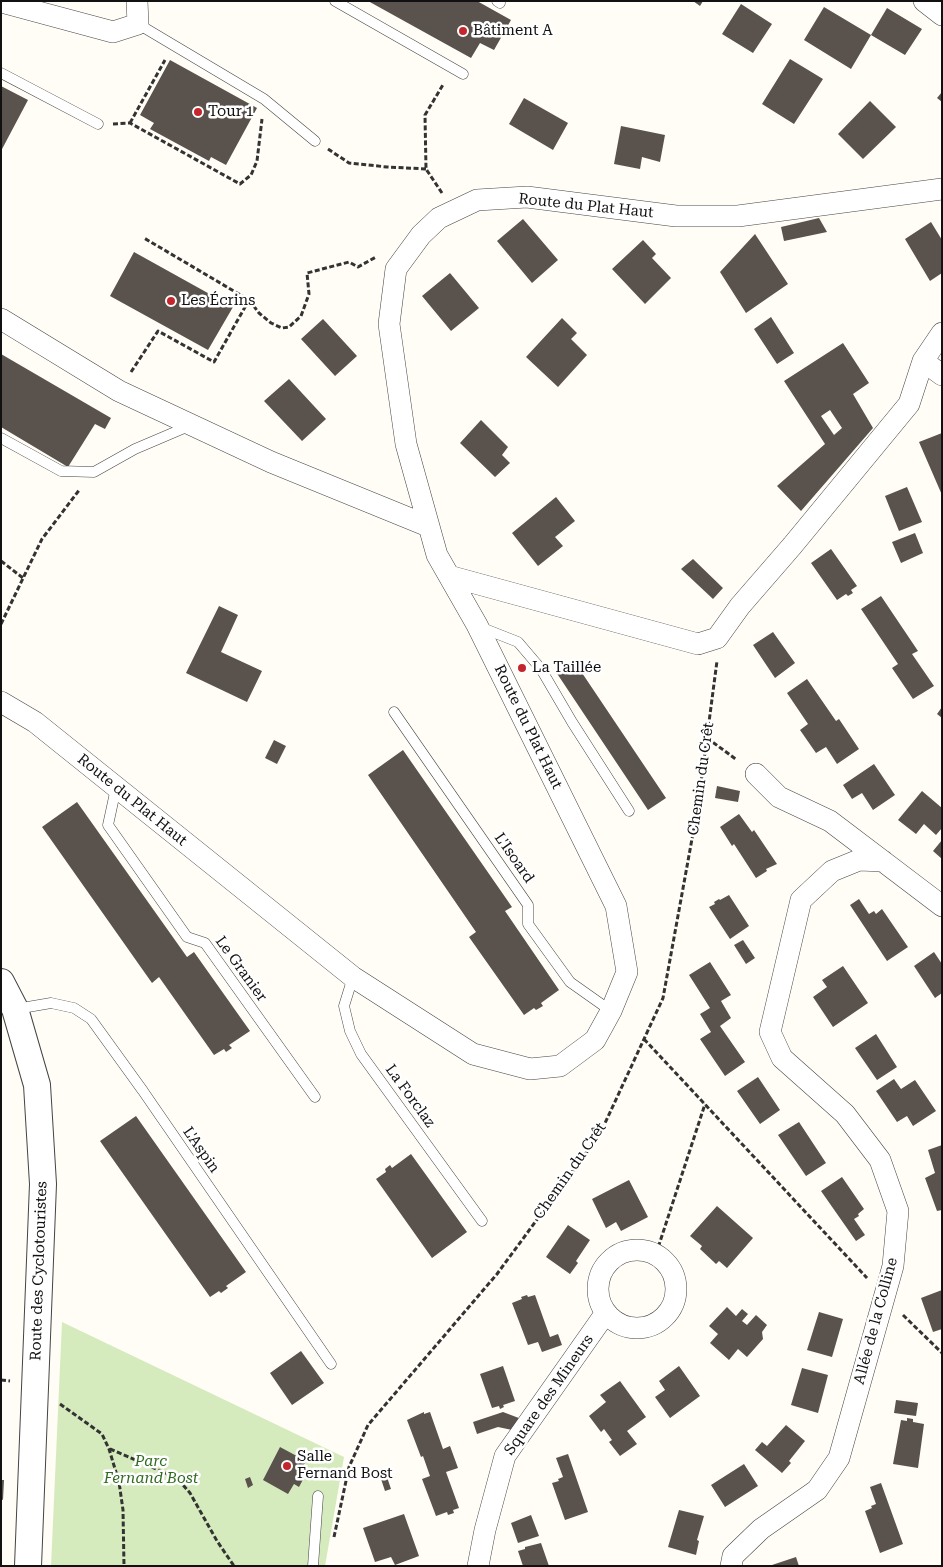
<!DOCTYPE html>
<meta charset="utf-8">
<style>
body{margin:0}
#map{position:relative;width:943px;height:1567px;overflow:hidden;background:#fffdf5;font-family:"Roboto Serif",serif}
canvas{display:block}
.frame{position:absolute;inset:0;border:2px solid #111;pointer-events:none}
</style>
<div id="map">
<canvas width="943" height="1567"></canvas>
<div class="frame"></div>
</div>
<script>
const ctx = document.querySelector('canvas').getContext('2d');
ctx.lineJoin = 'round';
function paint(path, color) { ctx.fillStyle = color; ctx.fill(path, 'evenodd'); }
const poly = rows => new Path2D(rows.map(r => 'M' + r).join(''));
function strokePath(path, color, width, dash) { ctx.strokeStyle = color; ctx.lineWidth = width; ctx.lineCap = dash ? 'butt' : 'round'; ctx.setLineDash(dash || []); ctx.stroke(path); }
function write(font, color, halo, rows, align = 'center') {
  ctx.font = font + ' "Roboto Serif",serif'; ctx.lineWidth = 5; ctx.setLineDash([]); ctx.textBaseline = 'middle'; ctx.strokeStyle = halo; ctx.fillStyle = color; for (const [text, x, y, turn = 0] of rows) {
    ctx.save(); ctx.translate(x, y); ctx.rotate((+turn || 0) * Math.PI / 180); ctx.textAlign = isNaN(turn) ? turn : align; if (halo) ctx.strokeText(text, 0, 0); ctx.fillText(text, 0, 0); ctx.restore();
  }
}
const green = poly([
 [62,1322,344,1457,325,1566,51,1566]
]);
const building = poly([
 [368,1,477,1,511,20,494,50,480,43,471,58],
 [693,1,703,1,700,6],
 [741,4,772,24,753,53,722,34],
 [824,7,871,35,887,8,922,29,905,55,871,35,851,69,804,40],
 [790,59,823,79,794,124,762,104],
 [170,60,257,108,226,165,211,157,209,161,150,129,154,123,140,115],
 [1,86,28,100,1,151],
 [942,92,942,102,937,98],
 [524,98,568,123,553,150,509,124],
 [870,101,896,127,863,159,838,134],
 [621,126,665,135,660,162,642,157,640,169,614,164],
 [819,218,827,232,784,241,781,227],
 [523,219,558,260,532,283,497,241],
 [931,222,942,240,942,273,930,281,905,239],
 [755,234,788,284,746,313,720,272],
 [643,240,656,254,652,258,671,278,645,304,612,269],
 [134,252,233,307,208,350,110,296],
 [450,273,479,308,451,331,422,296],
 [771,317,794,353,777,364,754,329],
 [562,318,577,333,571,339,587,355,558,387,526,357],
 [323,319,357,356,335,376,301,339],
 [843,343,869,383,853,394,873,428,801,511,777,486,825,444,784,381],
 [830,410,842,428,834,435,821,416],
 [1,354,111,418,105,429,95,424,68,467,1,427],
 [289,379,326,419,302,441,264,401],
 [481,420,508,447,502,455,510,463,495,477,460,443],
 [942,433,942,495,919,442],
 [907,487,922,522,899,531,885,496],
 [556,497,575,521,555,537,563,546,538,566,512,533],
 [915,533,923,553,901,563,892,542],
 [831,549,857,586,851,590,853,593,848,596,846,594,837,600,811,563],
 [693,559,723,588,713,599,681,569],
 [881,596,918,651,912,654,934,686,913,699,892,668,898,664,861,609],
 [219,606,238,615,221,652,262,671,247,702,186,673],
 [773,632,795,663,775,678,753,645],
 [574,661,666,798,648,810,556,672],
 [807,679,836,721,839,719,859,749,837,764,826,747,816,753,800,730,808,724,787,693],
 [942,707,942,718,937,714],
 [274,740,286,746,277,764,265,758],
 [403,750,512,907,505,911,559,990,541,1003,543,1006,536,1010,534,1008,524,1015,469,937,476,932,368,775],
 [874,764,895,795,873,810,862,793,852,799,843,785],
 [717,786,740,791,738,802,715,798],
 [922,791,942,808,942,828,936,835,924,824,916,834,898,820],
 [77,802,187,957,194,952,250,1031,229,1045,232,1048,226,1052,224,1049,214,1055,159,977,152,983,42,827],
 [739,814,752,832,754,830,777,864,766,869,767,871,756,878,734,844,732,846,720,827],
 [942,840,942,859,933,851],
 [729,895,749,926,730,939,709,907,715,904,714,902,719,899,720,900],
 [859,899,869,914,874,911,876,914,882,909,908,947,887,961,850,905],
 [743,940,755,958,746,964,734,945],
 [934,952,942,964,942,993,935,998,914,966],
 [710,962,731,995,721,1001,731,1018,720,1026,745,1062,725,1076,700,1039,711,1032,700,1014,710,1008,689,975],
 [843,966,868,1003,833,1027,813,997,827,987,822,980],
 [876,1034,897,1067,877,1080,855,1048],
 [758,1077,780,1110,760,1124,737,1091],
 [894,1079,901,1089,915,1080,936,1111,913,1126,907,1116,897,1122,876,1091],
 [136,1116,246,1272,226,1286,228,1288,221,1293,219,1291,210,1297,100,1141],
 [799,1122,826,1163,806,1176,778,1135],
 [942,1145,942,1210,937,1211,925,1178,935,1173,928,1150],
 [411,1154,467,1232,432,1258,376,1179,386,1172,385,1169,390,1165,392,1168],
 [842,1177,864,1209,858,1214,859,1216,854,1219,865,1235,856,1241,821,1191],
 [629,1180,648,1217,621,1231,616,1222,606,1228,592,1199],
 [717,1206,753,1238,727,1268,719,1261,716,1264,700,1249,702,1246,690,1236],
 [568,1225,590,1240,576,1261,578,1263,570,1274,546,1257],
 [942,1290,942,1329,933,1332,921,1298],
 [527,1295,528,1297,535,1295,550,1337,558,1334,562,1345,542,1352,538,1342,528,1345,512,1303,522,1299,521,1297],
 [727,1307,736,1316,742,1309,748,1314,742,1321,747,1325,756,1315,767,1325,762,1332,763,1339,747,1357,738,1349,729,1360,710,1343,718,1334,709,1326],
 [819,1312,843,1319,832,1357,807,1350],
 [301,1351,324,1383,292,1405,270,1373],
 [503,1366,515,1401,503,1405,504,1407,500,1409,499,1406,492,1408,480,1374],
 [679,1366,700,1396,670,1418,655,1397,665,1390,659,1381],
 [802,1368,828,1375,818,1413,791,1405],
 [620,1381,646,1417,627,1431,637,1444,620,1456,609,1442,612,1440,604,1429,601,1432,589,1416,606,1402,600,1395],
 [896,1400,918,1403,916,1416,894,1413],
 [424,1412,424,1414,430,1412,443,1449,450,1446,458,1468,446,1472,459,1508,453,1510,454,1513,448,1515,447,1512,436,1516,422,1479,430,1476,423,1456,421,1457,407,1420],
 [503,1412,524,1420,517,1431,498,1427,477,1434,473,1422],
 [907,1418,913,1419,913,1422,924,1424,918,1468,893,1464,901,1420,907,1421],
 [786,1425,805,1441,789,1461,791,1463,782,1473,755,1450,762,1442,767,1446],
 [280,1447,306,1461,300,1471,306,1474,299,1487,294,1484,288,1494,263,1480],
 [568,1454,588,1512,565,1520,552,1483,559,1481,558,1479,563,1477,556,1458],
 [744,1464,758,1486,725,1507,711,1485],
 [250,1477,253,1485,248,1488,245,1479],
 [387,1477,391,1489,385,1491,381,1479],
 [1,1480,4,1480,3,1500,1,1499],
 [881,1483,903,1544,880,1553,865,1511,872,1508,871,1506,876,1504,870,1487],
 [679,1510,704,1516,697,1540,699,1541,696,1555,668,1547],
 [404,1514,419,1556,395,1565,391,1557,375,1562,363,1528],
 [531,1515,539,1536,518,1543,511,1523],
 [541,1543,549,1566,523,1566,518,1551,525,1549,525,1547],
 [796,1557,799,1566,772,1566,772,1565]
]);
const path = poly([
 [130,123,165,60],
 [113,124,130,123,240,184,251,175,257,161,262,119],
 [328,149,349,163,387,167,426,169],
 [442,193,426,169,425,115,444,83],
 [249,300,259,313,271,323,282,328,289,327,301,316,309,294,307,273,349,262,358,267,376,257],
 [131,372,158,331,214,362,249,300,144,238],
 [1,561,23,578],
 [1,624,42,539,80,489],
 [707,738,737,760],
 [644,1039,867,1278],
 [656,1254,705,1104],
 [903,1315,942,1353],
 [1,1380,10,1381],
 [60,1404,102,1434,109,1449,119,1482,123,1510,124,1566],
 [110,1449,177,1478,190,1493,217,1541,234,1566],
 [334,1537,349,1467,368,1425,497,1274,600,1134,663,998,698,806,717,661]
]);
const service = poly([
 [335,1,463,74],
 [497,1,500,3],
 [138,24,264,99,315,141],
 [1,73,98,124],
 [1,438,61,471,94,472,135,449,189,426],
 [480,627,518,642,541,669,572,722,629,811],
 [394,712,528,905,528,924,570,982,611,1011],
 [116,788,108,825,187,937,205,943,315,1097],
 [353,977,344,1006,350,1031,361,1054,482,1221],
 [16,1009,51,1003,74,1008,91,1019,143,1091,331,1364],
 [313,1566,318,1496]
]);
const minor = poly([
 [924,1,942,15],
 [1,2,113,32,138,24,137,1],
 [1,319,119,391,271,462,428,526],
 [923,361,942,375],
 [449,576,698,644,717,638,740,606,792,546,909,404,923,361,942,333],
 [1,702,35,722,353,977,473,1054,530,1069,560,1066,595,1040,611,1011,627,972,616,906,477,625,437,555,406,444,389,324,396,269,421,235,439,218,477,200,527,197,676,216,738,216,942,189],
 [756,774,779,797,830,821,942,906],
 '598 1289a39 39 0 1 1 78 0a39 39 0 1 1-78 0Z',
 [478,1566,485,1530,505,1456,605,1314],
 [731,1566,733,1556,761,1529,817,1490,839,1458,893,1266,898,1211,880,1160,845,1114,782,1058,770,1032,801,900,832,871,859,860,883,861]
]);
const tertiary = poly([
 [1,982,15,1009,37,1085,43,1184,28,1566]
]);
const markers = [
 [463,31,5,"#c4262e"],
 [198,112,5,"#c4262e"],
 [171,301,5,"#c4262e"],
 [522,668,5,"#c4262e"],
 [287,1466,5,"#c4262e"]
];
const poiNames = [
 ["Bâtiment A",473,31],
 ["Tour 1",208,112],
 ["Les Écrins",181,301],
 ["La Taillée",532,668],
 ["Salle",297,1457],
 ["Fernand Bost",297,1474]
];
const streetNames = [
 ["Route du Plat Haut",586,206,6],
 ["Route du Plat Haut",528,727,64],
 ["Chemin du Crêt",701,779,-82],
 ["Route du Plat Haut",132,800,39],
 ["L'Isoard",514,858,55],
 ["Le Granier",241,969,54],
 ["La Forclaz",410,1096,54],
 ["L'Aspin",201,1150,55],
 ["Chemin du Crêt",570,1171,-55],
 ["Route des Cyclotouristes",39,1271,-88],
 ["Allée de la Colline",876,1321,-75],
 ["Square des Mineurs",549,1395,-55]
];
const parkNames = [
 ["Parc",151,1462],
 ["Fernand Bost",151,1479]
];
paint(green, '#d5ebbd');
paint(building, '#5a524d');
strokePath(service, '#444', 11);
strokePath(minor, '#444', 22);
strokePath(tertiary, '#444', 28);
strokePath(path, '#333', 3, [5, 2.5]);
strokePath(service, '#fff', 10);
strokePath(minor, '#fff', 21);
strokePath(tertiary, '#fff', 26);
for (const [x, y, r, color] of markers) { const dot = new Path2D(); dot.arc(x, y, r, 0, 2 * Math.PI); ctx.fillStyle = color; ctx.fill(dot); strokePath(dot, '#fff', 2); }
write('15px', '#111', '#fff', poiNames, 'left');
write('15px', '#111', '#fff', streetNames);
write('italic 15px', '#2f6b1f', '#fff', parkNames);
</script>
